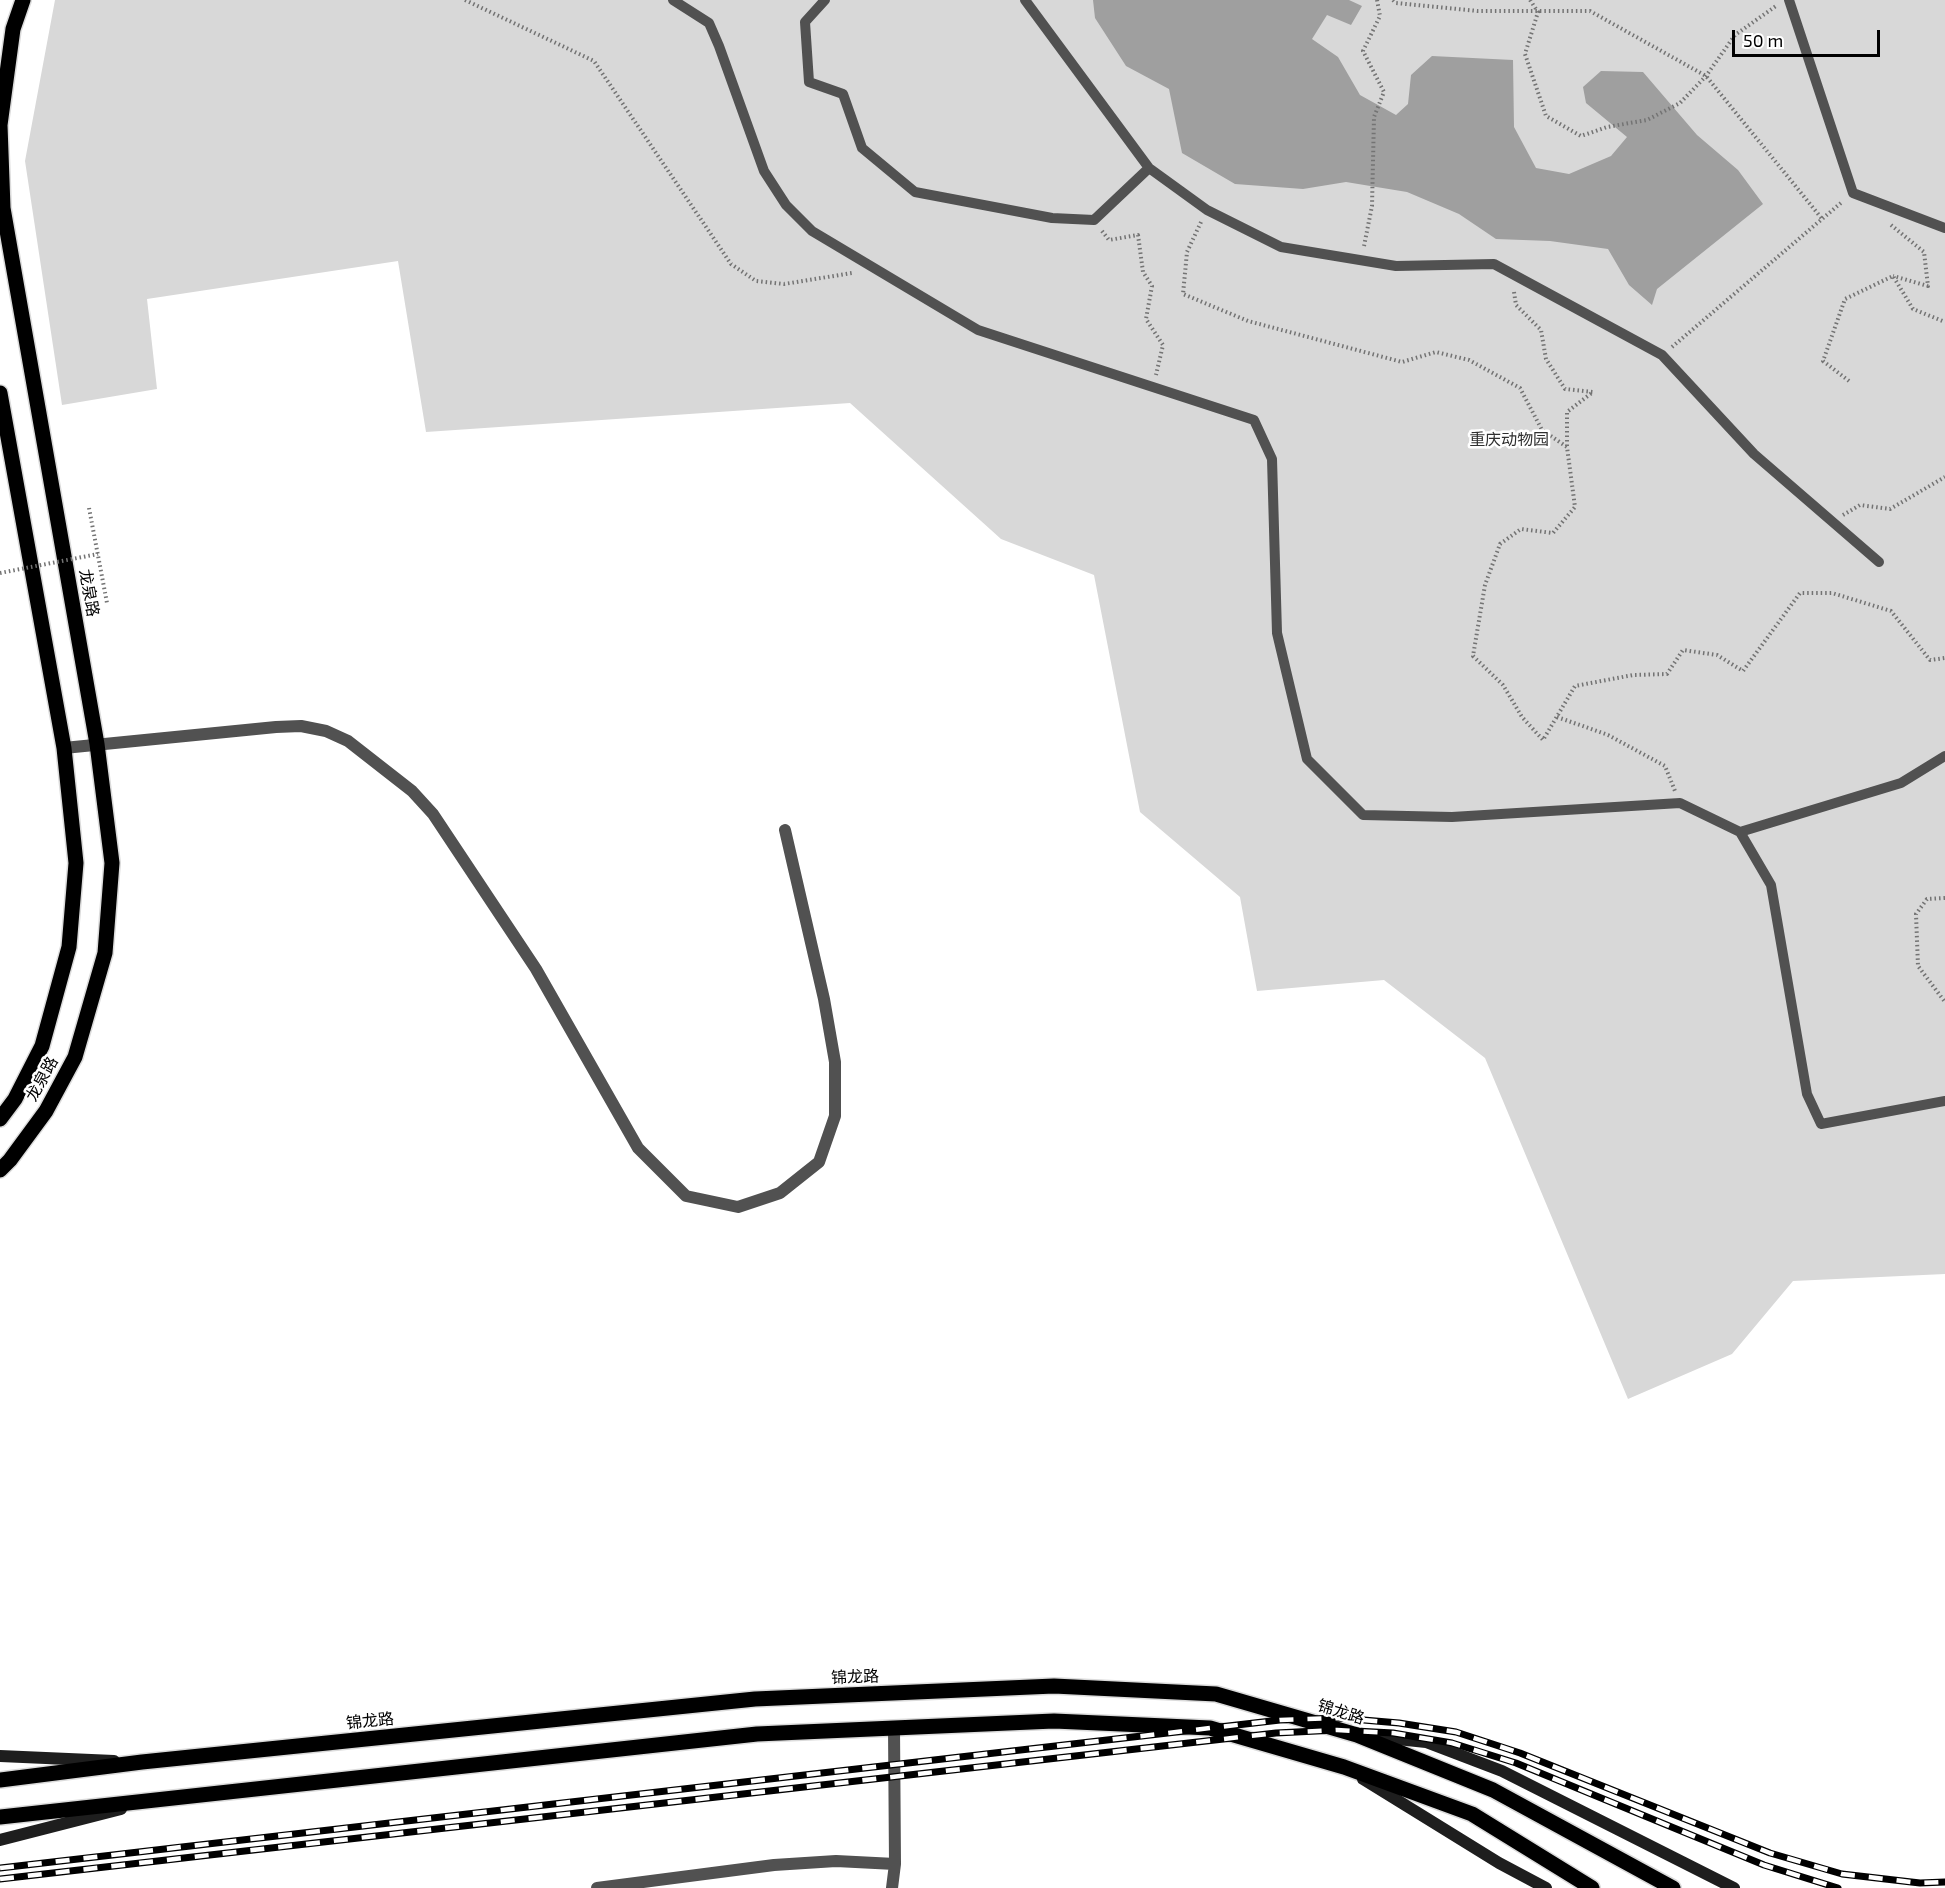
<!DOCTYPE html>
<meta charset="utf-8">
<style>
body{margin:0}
#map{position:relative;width:1945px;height:1888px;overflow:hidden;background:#fff;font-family:"Exo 2",sans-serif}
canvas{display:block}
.scale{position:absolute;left:1732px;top:30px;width:148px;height:27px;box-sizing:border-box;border:3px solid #000;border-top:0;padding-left:8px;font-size:18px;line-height:21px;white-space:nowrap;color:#000;-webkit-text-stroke:4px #fff;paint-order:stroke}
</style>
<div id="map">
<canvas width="1945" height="1888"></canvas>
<div class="scale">50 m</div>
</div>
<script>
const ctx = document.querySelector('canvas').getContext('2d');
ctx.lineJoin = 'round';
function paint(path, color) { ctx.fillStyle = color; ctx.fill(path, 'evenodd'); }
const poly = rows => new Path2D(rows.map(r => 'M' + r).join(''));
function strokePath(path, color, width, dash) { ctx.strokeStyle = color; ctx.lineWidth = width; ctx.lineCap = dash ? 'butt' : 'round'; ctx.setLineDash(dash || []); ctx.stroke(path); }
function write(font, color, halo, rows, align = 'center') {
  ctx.font = font + ' "Exo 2","Noto Sans SC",sans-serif'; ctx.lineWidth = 5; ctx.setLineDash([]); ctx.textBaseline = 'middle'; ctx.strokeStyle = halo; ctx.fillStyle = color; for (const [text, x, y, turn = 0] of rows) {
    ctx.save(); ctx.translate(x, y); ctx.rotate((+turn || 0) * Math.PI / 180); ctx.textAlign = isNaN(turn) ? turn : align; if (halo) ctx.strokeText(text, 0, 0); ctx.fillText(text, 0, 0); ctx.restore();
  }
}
const green = poly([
 [55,0,1945,0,1945,1274,1793,1281,1732,1354,1628,1399,1485,1058,1384,980,1257,991,1240,897,1140,812,1094,575,1001,539,850,403,426,432,398,261,147,299,157,389,62,405,25,161]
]);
const water = poly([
 [1093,0,1349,0,1362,6,1351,25,1327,15,1312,39,1338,57,1360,95,1396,115,1408,104,1411,75,1432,56,1513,60,1514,127,1536,168,1569,174,1611,156,1627,137,1586,103,1583,87,1601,71,1643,72,1697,135,1738,170,1763,204,1657,289,1652,305,1629,285,1608,249,1550,241,1496,239,1459,214,1407,192,1346,182,1303,189,1235,184,1182,153,1169,89,1126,66,1095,18]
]);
const path = poly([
 [465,0,594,61,731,264,756,281,784,284,852,273],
 [1393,0,1396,3,1478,11,1590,11,1706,76,1823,220],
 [1530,0,1538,12,1525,54,1546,116,1581,136,1607,127,1647,120,1680,103,1706,76,1735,35,1776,6],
 [1201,222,1187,252,1183,294,1248,321,1402,362,1436,352,1469,360,1520,388,1542,430,1567,447,1575,507,1553,533,1521,529,1500,544,1485,585,1473,656,1503,685,1522,717,1543,740,1575,686,1633,675,1667,674,1683,650,1717,655,1743,671,1800,593,1832,593,1891,611,1930,660,1945,658],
 [1891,225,1924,252,1928,286,1893,276],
 [1102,231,1109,240,1138,235,1143,272,1152,286,1146,319,1163,345,1156,375],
 [1364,246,1372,206,1374,117,1384,92,1363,51,1380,16,1377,0],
 [1514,292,1516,305,1541,330,1546,359,1565,389,1593,392,1567,412,1567,446],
 [1672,347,1842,202],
 [1849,381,1823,361,1845,299,1893,276,1913,309,1945,322],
 [89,508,107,603],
 [1843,515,1860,505,1890,509,1945,477],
 [1557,717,1608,735,1665,766,1675,791],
 [1945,898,1927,899,1916,914,1918,966,1945,1002]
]);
const lane = poly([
 [673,0,709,23,719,46,764,171,786,205,812,231,978,330,1254,420,1272,459,1277,633,1307,759,1363,815,1452,817,1680,803,1740,832,1771,885,1807,1094,1821,1124,1945,1101],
 [825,0,805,22,809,82,843,94,862,148,915,192,1052,218,1094,220,1149,168],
 [1025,0,1149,168,1207,210,1281,247,1396,266,1494,264,1662,355,1754,454,1879,562],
 [1789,0,1853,193,1945,228],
 [1740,832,1901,783,1945,756]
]);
const street = poly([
 [64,748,276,727,301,726,326,731,348,741,412,791,433,814,536,969,638,1148,686,1196,738,1207,780,1193,819,1162,835,1116,835,1062,824,999,785,830],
 [597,1888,774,1865,836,1861,895,1864],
 [892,1888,895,1864,894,1728]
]);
const secondary = poly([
 [1369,1736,1426,1742,1502,1771,1734,1888],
 [0,1756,114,1761],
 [1363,1779,1499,1863,1546,1888],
 [0,1840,121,1809]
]);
const primary = poly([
 [0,393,64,748,76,863,69,947,42,1046,15,1099,0,1119],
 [0,1170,10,1160,46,1111,75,1057,105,953,112,863,97,744,3,208,0,125,13,29,23,0],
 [0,1780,142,1762,755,1699,1054,1686,1216,1694,1357,1735,1493,1790,1673,1888],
 [0,1817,757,1734,1054,1721,1210,1728,1344,1767,1472,1814,1592,1888]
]);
const rail = poly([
 [0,1868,1280,1720,1340,1718,1399,1723,1456,1732,1520,1753,1770,1853,1842,1874,1920,1883,1945,1882],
 [0,1879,1276,1733,1337,1730,1393,1733,1452,1743,1516,1763,1764,1865,1838,1888]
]);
const pathBridge = poly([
 [0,573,98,554]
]);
const parkNames = [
 ["重庆动物园",1509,440]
];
const streetNames = [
 ["龙泉路",89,593,80],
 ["龙泉路",42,1079,-61],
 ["锦龙路",855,1677,-2],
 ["锦龙路",1341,1712,17],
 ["锦龙路",370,1721,-6]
];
paint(green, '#d8d8d8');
paint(water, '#9f9f9f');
strokePath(primary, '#dbdbdb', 18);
strokePath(path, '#737373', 4, [1.5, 3]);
strokePath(lane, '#515151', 10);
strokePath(street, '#515151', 12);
strokePath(secondary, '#1e1e1e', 12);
strokePath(primary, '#000', 15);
strokePath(rail, '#000', 7);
strokePath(rail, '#fff', 4.5, [14]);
strokePath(pathBridge, '#737373', 4, [1.5, 3]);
write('16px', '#2f2f2f', '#fff', parkNames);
write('16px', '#000', '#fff', streetNames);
</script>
